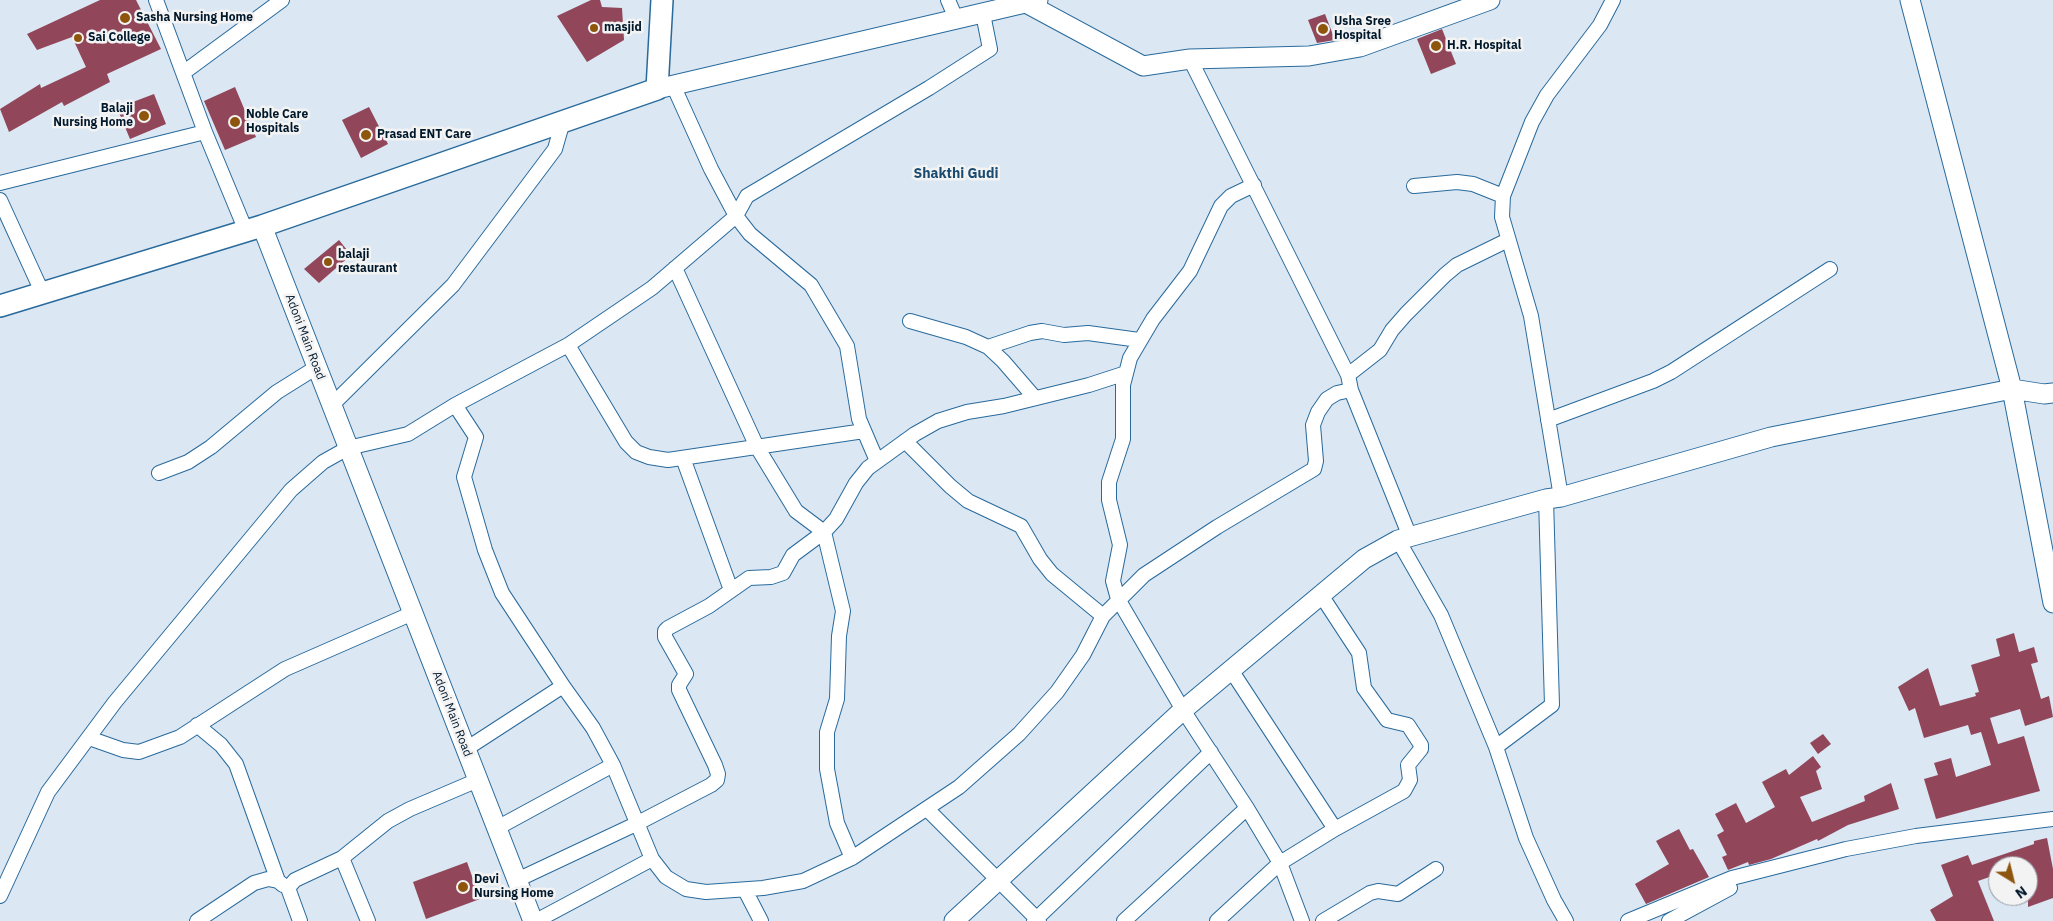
<!DOCTYPE html>
<style>
body{margin:0}
#map{position:relative;width:2053px;height:921px;overflow:hidden;background:#dbe7f3;font-family:"IBM Plex Sans",sans-serif}
canvas{display:block}
.north{position:absolute;left:1988px;top:856px;width:50px;height:50px;box-sizing:border-box;background:#f3f3f3;border:1px solid #929ba3;border-radius:50%;rotate:144deg;font-size:14px;font-weight:700;line-height:20px;text-align:center;color:#00182c}
.north::after{content:'';display:block;margin:auto;width:18px;height:22px;background:#8e550d;clip-path:polygon(50% 0,100% 100%,50% 72%,0 100%)}
</style>
<div id="map">
<canvas width="2053" height="921"></canvas>
<div class="north">N</div>
</div>
<script>
const ctx = document.querySelector('canvas').getContext('2d');
ctx.lineJoin = 'round';
function paint(path, color) { ctx.fillStyle = color; ctx.fill(path, 'evenodd'); }
const poly = rows => new Path2D(rows.map(r => 'M' + r).join(''));
function strokePath(path, color, width, dash) { ctx.strokeStyle = color; ctx.lineWidth = width; ctx.lineCap = dash ? 'butt' : 'round'; ctx.setLineDash(dash || []); ctx.stroke(path); }
function write(font, color, halo, rows, align = 'center') {
  ctx.font = font + ' "IBM Plex Sans",sans-serif'; ctx.lineWidth = 5; ctx.setLineDash([]); ctx.textBaseline = 'middle'; ctx.strokeStyle = halo; ctx.fillStyle = color; for (const [text, x, y, turn = 0] of rows) {
    ctx.save(); ctx.translate(x, y); ctx.rotate((+turn || 0) * Math.PI / 180); ctx.textAlign = isNaN(turn) ? turn : align; if (halo) ctx.strokeText(text, 0, 0); ctx.fillText(text, 0, 0); ctx.restore();
  }
}
const building = poly([
 [100,0,136,0,161,49,107,74,110,82,64,106,62,102,9,132,0,109,40,84,41,88,86,67,72,37,37,50,27,34],
 [591,0,600,0,602,7,622,8,624,40,587,62,557,16],
 [1325,14,1335,40,1317,43,1308,20],
 [1442,29,1456,64,1431,74,1417,39],
 [235,87,256,137,225,150,204,101],
 [154,94,166,124,130,139,117,108],
 [369,107,388,144,361,158,342,120],
 [339,240,351,255,319,283,304,269],
 [2014,633,2019,652,2034,647,2038,662,2031,664,2041,699,2049,696,2053,717,2025,726,2020,709,1990,718,1998,744,2024,736,2040,791,1936,819,1924,779,1938,775,1934,763,1951,758,1956,777,1991,765,1981,732,1971,735,1968,725,1924,738,1915,708,1909,711,1898,687,1928,668,1940,706,1976,696,1975,693,1979,692,1971,665,2000,656,1996,639],
 [1823,734,1831,744,1818,754,1810,743],
 [1813,756,1821,767,1816,771,1822,789,1800,797,1812,822,1865,801,1864,796,1891,783,1899,809,1848,825,1818,841,1817,839,1771,859,1749,865,1748,862,1728,870,1722,857,1727,855,1717,835,1724,831,1715,814,1736,803,1746,823,1775,807,1762,782,1786,769,1789,775],
 [1679,829,1690,850,1693,849,1709,877,1646,904,1635,884,1669,864,1656,841],
 [2047,838,2053,869,2053,898,2028,907,2028,866,1998,866,1998,874,1978,881,1994,921,1936,921,1930,910,1953,896,1941,865,1968,855,1972,865,2034,844,2034,841],
 [467,862,480,899,426,919,413,882]
]);
const street = poly([
 [156,0,205,132,246,231],
 [948,0,957,21],
 [1190,59,1348,375,1351,390,1410,537],
 [183,73,282,0],
 [673,85,711,169,736,216,750,234,811,285,847,346,859,419,877,461],
 [0,183,205,132],
 [1254,185,1231,196,1221,206,1190,271,1153,319,1130,358,1123,385,1123,439,1109,482,1109,500,1120,545,1113,581,1118,599,1183,710,1247,808,1280,863,1302,921],
 [1414,186,1457,182,1473,184,1503,196],
 [0,200,43,294],
 [675,268,757,447,796,511,824,532,843,611,839,636,837,699,827,732,827,769,837,823,852,858],
 [910,321,966,337,988,347,1003,361,1035,398],
 [568,345,626,442,636,452,649,457,668,460,864,431],
 [988,347,1030,333,1042,331,1064,335,1088,333,1139,340],
 [1348,375,1380,350,1392,330,1406,314,1445,275,1457,265,1508,240],
 [332,405,453,285,555,149,563,121],
 [455,405,568,345,652,288,736,216,747,196,929,88,990,49,983,14],
 [1548,420,1653,381,1671,372,1830,269],
 [905,441,950,486,968,501,1021,526,1040,559,1052,574,1103,616],
 [683,458,731,590],
 [159,473,188,462,211,447,277,392,317,367],
 [1561,497,1531,316,1502,217,1503,196,1532,122,1547,95,1600,25,1613,0],
 [1398,540,1441,615,1496,747,1526,838,1554,900,1566,921],
 [1231,670,1335,829],
 [197,725,221,745,236,764,278,881],
 [89,738,123,750,139,752,180,737,285,669,413,613],
 [1496,747,1552,705,1546,499],
 [466,749,563,686,593,728,613,765,652,859,666,877,686,889,706,892,763,888,803,881,852,858,959,787,1019,734,1057,692,1083,655,1103,616,1144,575,1217,527,1314,469,1316,461,1313,425,1318,412,1327,399,1337,393,1351,390],
 [927,809,1039,921],
 [497,828,613,765],
 [342,858,368,921],
 [517,880,636,824,711,785,717,780,718,774,715,765,679,690,679,685,686,674,665,637,665,631,668,628,709,606,749,578,771,577,783,573,793,555,824,532,836,519,856,483,868,468,915,434,938,421,967,412,1004,406,1089,385,1126,373],
 [745,890,761,921],
 [0,896,48,792,115,702,291,490,323,462,348,448,408,434,455,405,476,437,464,477,485,550,502,593,563,686],
 [197,921,254,883,268,879,278,881,283,885],
 [300,921,288,888,295,880,342,858,388,821,410,809,478,780],
 [536,921,652,859],
 [1034,921,1211,752],
 [1124,921,1247,808],
 [1217,921,1280,863,1335,829,1404,791,1410,780,1408,765,1421,749,1421,745,1408,725,1387,720,1364,688,1359,653,1321,595],
 [1323,921,1370,893,1378,891,1398,894,1436,869],
 [1628,921,1732,878,1846,849,1916,836,2053,819],
 [1669,921,1730,888]
]);
const secondary = poly([
 [1910,0,2012,389,2053,603],
 [1026,3,1143,66,1190,59,1309,56,1360,47,1490,0],
 [657,89,1038,0],
 [262,226,533,921],
 [954,921,1183,710,1364,559,1398,540,1546,499,1561,497,1771,437,2012,389,2044,394,2053,393]
]);
const primary = poly([
 [0,306,262,226,657,89,662,0]
]);
const markers = [
 [125,18,6,"#8e550d"],
 [594,28,5,"#8e550d"],
 [1323,29,6,"#8e550d"],
 [78,38,5,"#8e550d"],
 [1436,46,6,"#8e550d"],
 [144,116,6,"#8e550d"],
 [235,122,6,"#8e550d"],
 [366,135,6,"#8e550d"],
 [328,262,5,"#8e550d"],
 [463,887,6,"#8e550d"]
];
const poiNames = [
 ["Sasha Nursing Home",136,18],
 ["Usha Sree",1334,22],
 ["Hospital",1334,36],
 ["masjid",604,28],
 ["Sai College",88,38],
 ["H.R. Hospital",1447,46],
 ["Balaji",133,109,"right"],
 ["Nursing Home",133,123,"right"],
 ["Noble Care",246,115],
 ["Hospitals",246,129],
 ["Prasad ENT Care",377,135],
 ["balaji",338,255],
 ["restaurant",338,269],
 ["Devi",474,880],
 ["Nursing Home",474,894]
];
const streetNames = [
 ["Adoni Main Road",305,337,69],
 ["Adoni Main Road",452,714,69]
];
const neighbourhoodNames = [
 ["Shakthi Gudi",956,174]
];
paint(building, '#91465a');
strokePath(street, '#286a9c', 16);
strokePath(secondary, '#286a9c', 21);
strokePath(primary, '#286a9c', 24);
strokePath(street, '#fff', 14);
strokePath(secondary, '#fff', 19);
strokePath(primary, '#fff', 21);
for (const [x, y, r, color] of markers) { const dot = new Path2D(); dot.arc(x, y, r, 0, 2 * Math.PI); ctx.fillStyle = color; ctx.fill(dot); strokePath(dot, '#f3f3f3', 2); }
write('bold 12px', '#00182c', '#f3f3f3', poiNames, 'left');
write('12px', '#00182c', '#f3f3f3', streetNames);
write('bold 14px', '#1a4c72', '#f3f3f3', neighbourhoodNames);
</script>
